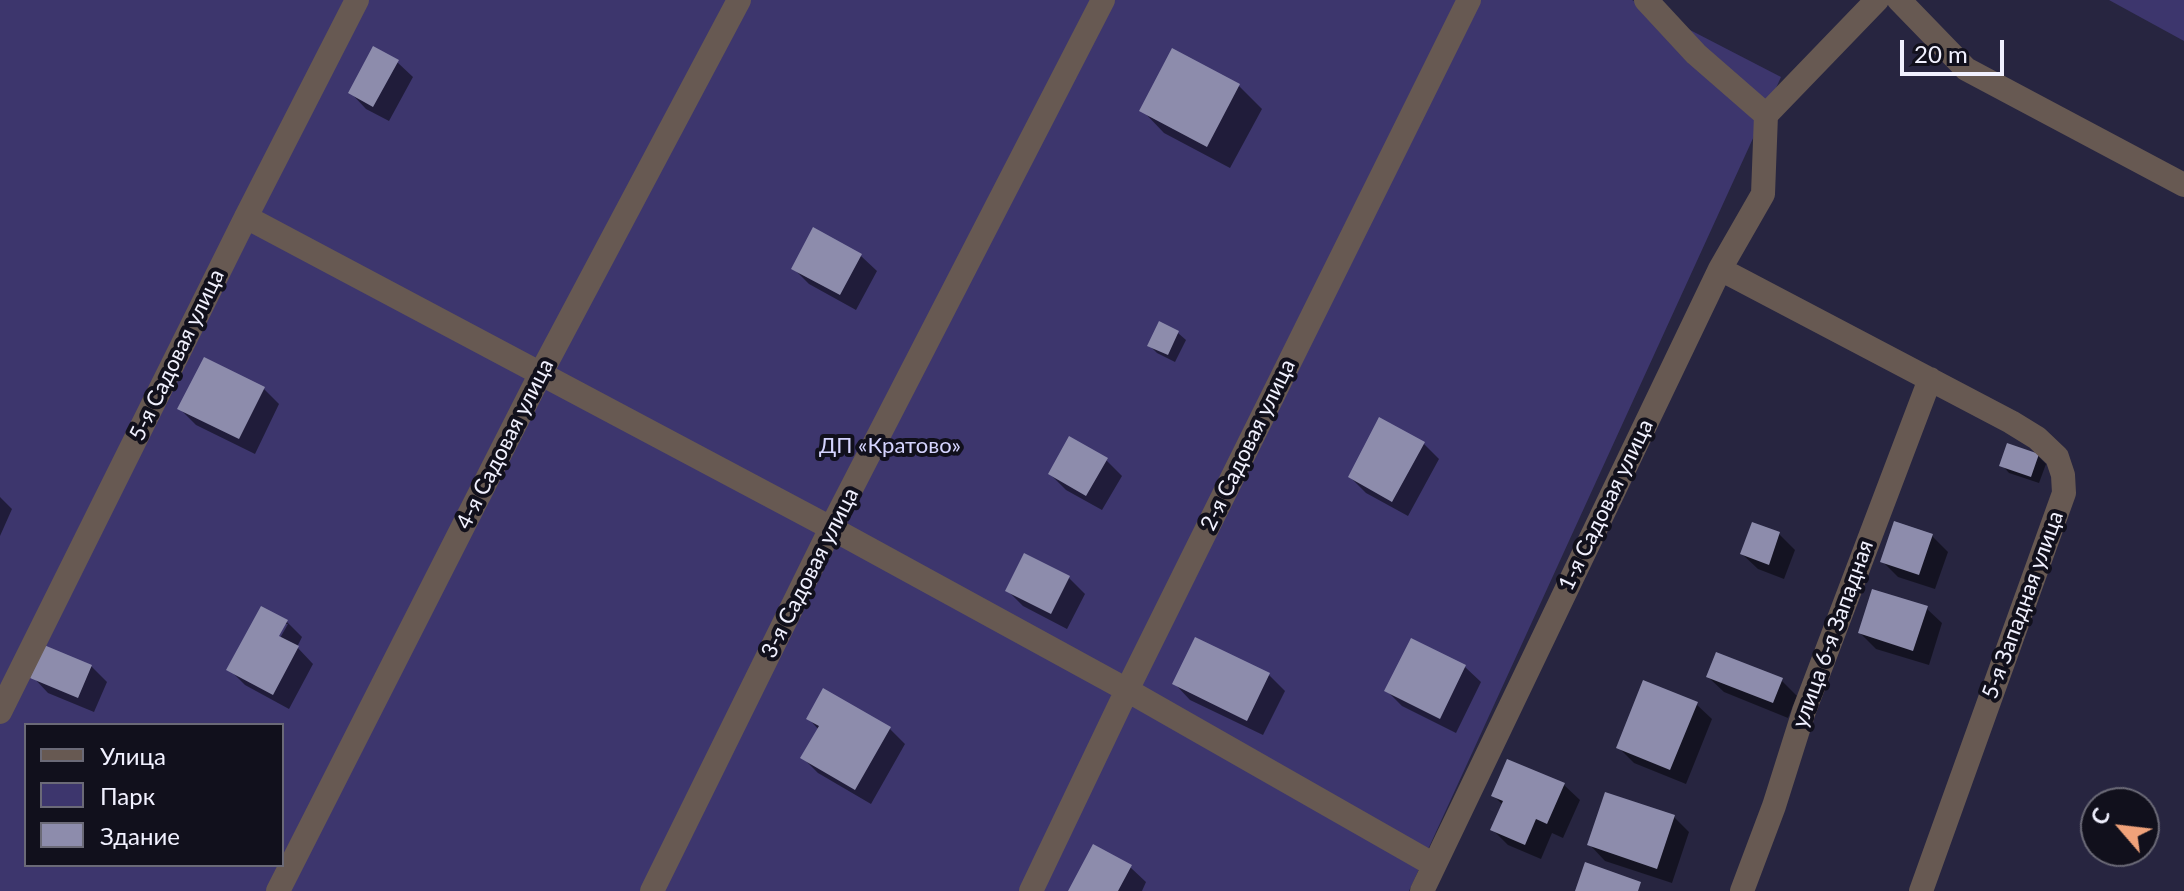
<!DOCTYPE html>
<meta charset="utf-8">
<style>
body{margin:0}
#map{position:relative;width:2184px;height:891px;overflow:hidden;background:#272540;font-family:Lato,sans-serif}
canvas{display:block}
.legend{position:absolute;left:24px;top:723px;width:260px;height:144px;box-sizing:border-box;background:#11101c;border:2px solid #6b6a77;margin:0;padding:10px 14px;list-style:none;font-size:24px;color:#f1f1ff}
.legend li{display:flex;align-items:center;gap:16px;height:40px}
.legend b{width:40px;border:2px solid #6b6a77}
.north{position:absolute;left:2080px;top:787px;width:80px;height:80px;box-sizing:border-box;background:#11101c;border:2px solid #6b6a77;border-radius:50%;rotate:298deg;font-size:22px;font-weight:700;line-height:32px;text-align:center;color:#f1f1ff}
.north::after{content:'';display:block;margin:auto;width:28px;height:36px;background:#f0a27a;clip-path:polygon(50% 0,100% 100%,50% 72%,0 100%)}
.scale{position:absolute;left:1900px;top:40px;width:104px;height:36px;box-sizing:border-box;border:4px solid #f1f1ff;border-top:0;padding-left:10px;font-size:24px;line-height:28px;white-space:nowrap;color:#f1f1ff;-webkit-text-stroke:6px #11101c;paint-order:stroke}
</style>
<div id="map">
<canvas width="2184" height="891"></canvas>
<ul class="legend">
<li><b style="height:10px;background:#675952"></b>Улица</li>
<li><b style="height:22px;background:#3d366d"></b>Парк</li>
<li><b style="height:22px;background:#8d8cac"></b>Здание</li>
</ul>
<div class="north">С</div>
<div class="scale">20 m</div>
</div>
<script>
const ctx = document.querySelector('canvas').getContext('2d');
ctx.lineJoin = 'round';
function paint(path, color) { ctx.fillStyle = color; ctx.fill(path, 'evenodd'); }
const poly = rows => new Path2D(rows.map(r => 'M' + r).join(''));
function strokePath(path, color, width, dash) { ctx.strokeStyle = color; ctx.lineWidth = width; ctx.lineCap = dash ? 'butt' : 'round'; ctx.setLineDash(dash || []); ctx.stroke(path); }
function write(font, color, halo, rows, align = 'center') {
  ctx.font = font + ' Lato,sans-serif'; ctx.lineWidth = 8; ctx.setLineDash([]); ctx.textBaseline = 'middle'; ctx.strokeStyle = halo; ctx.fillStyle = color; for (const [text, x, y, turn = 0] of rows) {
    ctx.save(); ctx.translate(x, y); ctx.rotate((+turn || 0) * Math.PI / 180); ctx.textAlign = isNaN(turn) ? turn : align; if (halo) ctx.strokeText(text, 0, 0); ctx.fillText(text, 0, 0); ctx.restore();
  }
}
const green = poly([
 [0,0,1632,0,1781,77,1409,891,0,891],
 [26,725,282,725,282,865,26,865],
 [2109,0,2184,0,2184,41]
]);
const shadow = poly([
 [397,62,413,77,389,121,366,109,351,93],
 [1239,86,1262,109,1230,168,1164,133,1142,110],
 [814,230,861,256,877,271,856,310,809,284,793,268],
 [1178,333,1186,340,1175,362,1157,353,1149,345],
 [263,388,279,404,255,454,196,425,180,409],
 [1423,443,1439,459,1408,516,1366,493,1350,477],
 [2009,446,2038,456,2046,464,2039,483,2009,473,2002,465],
 [1106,460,1122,476,1102,510,1066,490,1050,474],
 [0,497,12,509,0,536],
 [1779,534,1795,550,1784,579,1758,569,1742,554],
 [1932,536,1948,552,1935,589,1898,577,1882,561],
 [1025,556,1069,578,1085,594,1067,629,1023,606,1008,591],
 [262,608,286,621,302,637,297,647,313,664,289,709,245,685,229,669],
 [283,624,288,624,276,645,273,643],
 [1926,608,1942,623,1929,665,1876,649,1860,633],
 [1411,640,1465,667,1481,682,1456,733,1402,706,1387,691],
 [91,666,107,682,94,712,48,693,33,677],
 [1269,675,1285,691,1263,735,1190,700,1175,684],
 [1708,677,1781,680,1797,696,1788,718,1724,692],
 [1696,704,1712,719,1686,784,1634,763,1618,747],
 [808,718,890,729,905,744,871,804,818,773,803,758,819,730],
 [1564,785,1580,800,1563,838,1552,833,1541,859,1508,845,1493,830,1503,805,1494,796],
 [1674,817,1689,832,1672,883,1605,861,1590,845],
 [1130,867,1146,882,1142,891,1071,891]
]);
const building = poly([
 [373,46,399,60,373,107,348,93],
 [1172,48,1240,84,1207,147,1139,111],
 [813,227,862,254,840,295,791,269],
 [1159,321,1179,331,1168,355,1147,346],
 [204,357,265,387,239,439,177,409],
 [1379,417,1425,442,1392,502,1348,477],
 [1069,436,1108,458,1086,496,1048,474],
 [2007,443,2039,454,2031,477,1999,466],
 [1894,521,1933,534,1919,575,1880,562],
 [1752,522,1780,532,1769,565,1740,554],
 [1024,553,1070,576,1051,614,1005,591],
 [1872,589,1928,606,1913,651,1858,633],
 [261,606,288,620,279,636,299,646,273,695,226,670],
 [1195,637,1270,673,1247,721,1172,684],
 [1411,638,1466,665,1440,719,1384,691],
 [44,645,92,665,78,698,30,678],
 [1716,652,1783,678,1773,703,1706,677],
 [1643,680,1698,702,1670,770,1616,748],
 [823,688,891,727,855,790,800,758,819,726,806,719],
 [1507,759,1565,783,1547,824,1536,819,1525,845,1490,830,1503,801,1491,796],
 [1605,792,1675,815,1657,869,1587,845],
 [1093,844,1132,865,1118,891,1068,891],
 [1585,862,1641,882,1638,891,1575,891]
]);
const minor = poly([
 [1646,0,1696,54,1766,115,1877,0],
 [1899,0,1966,69,2184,185],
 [246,217,831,528,1127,690,1434,865],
 [1720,269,2011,422,2037,438,2057,457,2063,475,2064,493,1921,891],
 [0,712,246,217,357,0],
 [278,891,541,373,739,0],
 [652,891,831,528,1103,0],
 [1031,891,1127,690,1469,0],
 [1422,891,1720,269,1763,194,1766,115],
 [1742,891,1774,806,1804,711,1930,379]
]);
const streetNames = [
 ["5-я Садовая улица",177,355,-64],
 ["4-я Садовая улица",505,444,-63],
 ["2-я Садовая улица",1248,445,-64],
 ["1-я Садовая улица",1606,505,-64],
 ["3-я Садовая улица",810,573,-63],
 ["5-я Западная улица",2023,605,-70],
 ["улица 6-я Западная",1833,634,-70]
];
const parkNames = [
 ["ДП «Кратово»",890,446]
];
paint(green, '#3d366d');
paint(shadow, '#0007');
paint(building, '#8d8cac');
strokePath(minor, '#675952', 24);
write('22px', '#f1f1ff', '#11101c', streetNames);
write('22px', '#d5d4fe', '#11101c', parkNames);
</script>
